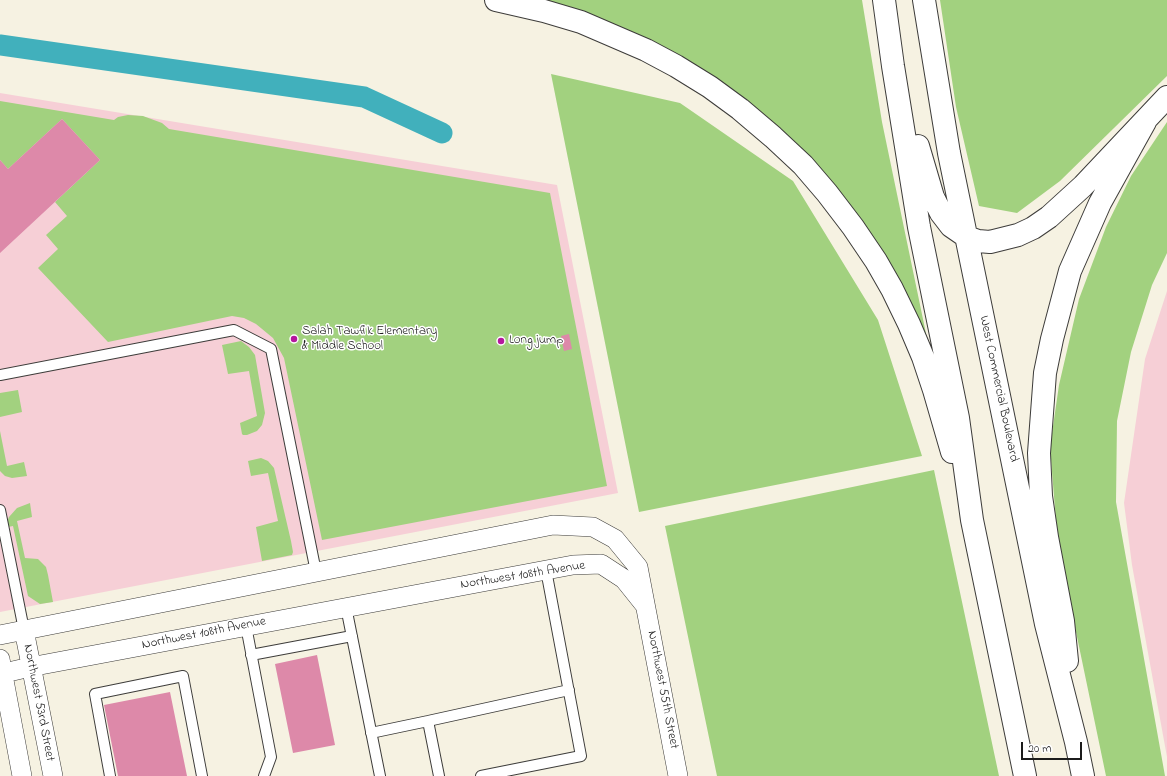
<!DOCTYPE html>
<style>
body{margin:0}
#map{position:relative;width:1167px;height:776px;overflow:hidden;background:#f6f2e2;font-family:"Indie Flower",sans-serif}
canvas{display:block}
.scale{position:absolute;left:1021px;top:742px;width:61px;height:18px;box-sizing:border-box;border:2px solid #1c1c1c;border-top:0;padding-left:5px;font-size:12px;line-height:14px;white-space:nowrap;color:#1c1c1c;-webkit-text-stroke:3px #fff;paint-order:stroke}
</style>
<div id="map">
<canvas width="1167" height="776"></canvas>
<div class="scale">20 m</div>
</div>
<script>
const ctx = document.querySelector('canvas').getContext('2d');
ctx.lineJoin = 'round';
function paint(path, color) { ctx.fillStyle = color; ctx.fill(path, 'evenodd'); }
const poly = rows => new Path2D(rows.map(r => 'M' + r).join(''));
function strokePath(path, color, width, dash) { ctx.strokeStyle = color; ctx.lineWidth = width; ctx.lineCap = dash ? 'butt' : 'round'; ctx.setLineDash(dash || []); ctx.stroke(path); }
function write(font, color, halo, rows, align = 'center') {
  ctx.font = font + ' "Indie Flower",sans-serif'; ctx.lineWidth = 3; ctx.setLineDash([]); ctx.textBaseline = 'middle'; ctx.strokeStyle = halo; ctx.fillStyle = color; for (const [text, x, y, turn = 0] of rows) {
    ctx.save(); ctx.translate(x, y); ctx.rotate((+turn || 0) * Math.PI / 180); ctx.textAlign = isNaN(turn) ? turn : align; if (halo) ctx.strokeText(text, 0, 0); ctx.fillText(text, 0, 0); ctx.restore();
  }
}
const built = poly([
 [0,93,557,185,618,493,0,612],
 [1167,291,1167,757,1132,565,1124,503,1145,359]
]);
const green = poly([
 [530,0,862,0,882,122,929,348,774,127],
 [940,0,1167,0,1167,76,1060,181,1017,213,979,206,956,107],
 [551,74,680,103,793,181,878,320,922,456,639,512],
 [0,101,114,120,118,117,128,115,143,116,162,123,169,129,550,193,607,486,322,540,284,358,273,338,256,324,244,318,232,316,108,342,38,268,58,249,46,235,67,216,55,202,100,160,62,119,8,169,0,160],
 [1167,122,1167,253,1152,285,1131,352,1117,421,1116,502,1165,776,1106,776,1066,584,1056,521,1050,447,1059,385,1079,299,1106,227,1131,176],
 [241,341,249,347,255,355,265,413,262,425,257,431,247,435,243,435,242,434,240,423,257,416,249,371,228,374,222,345],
 [18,390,22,412,0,417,0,393],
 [0,431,7,466,24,462,27,476,12,478,5,476,0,471],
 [261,458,268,461,274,468,291,541,293,552,292,555,262,561,256,527,278,521,268,473,251,476,248,461],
 [934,470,999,776,717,776,665,526],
 [30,503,32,517,17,521,25,558,38,559,46,567,48,575,53,602,40,604,28,596,13,526,8,527,7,522,9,517,17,508]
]);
const canal = poly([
 [0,45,364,97,442,133]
]);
const building = poly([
 [62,119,100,160,0,253,0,160,8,169],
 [569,334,572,349,564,351,561,336],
 [317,655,335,745,293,753,275,664],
 [170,692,187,776,118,776,104,705]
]);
const lane = poly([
 [0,375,234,330,271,349,316,572],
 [0,510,24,630],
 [346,607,380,776],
 [246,626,271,757,264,776],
 [251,655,352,636],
 [428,721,569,690],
 [371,733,428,721,439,776],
 [110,776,95,694,183,676,202,776],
 [481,776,581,756,546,570]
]);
const street = poly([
 [24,630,53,776],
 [0,635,553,525,593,527,615,539,638,567,678,776],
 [0,659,22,776],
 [0,674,30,667,573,565,601,564,624,579,644,604]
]);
const highway = poly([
 [496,0,544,11,581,22,646,50,676,66,710,87,740,109,773,137,803,165,827,193,853,227,876,261,892,289,909,324,923,357,934,390,952,452],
 [884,0,893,66,919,227,958,418,972,520,1025,776],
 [924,0,949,153,1046,624,1076,742,1083,776],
 [918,146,933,197,941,213,951,226,967,237,978,241,990,242,1018,235,1033,228,1049,217,1083,186,1167,97],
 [1067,661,1063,621,1047,537,1041,496,1039,453,1045,373,1052,339,1070,271,1100,203,1145,122]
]);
const markers = [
 [294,339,4,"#b5179e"],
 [501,341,4,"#b5179e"]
];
const poiNames = [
 ["Salah Tawfik Elementary",302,332],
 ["& Middle School",302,347],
 ["Long jump",509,341]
];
const streetNames = [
 ["West Commercial Boulevard",998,389,78],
 ["Northwest 108th Avenue",523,576,-9],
 ["Northwest 108th Avenue",204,634,-11],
 ["Northwest 55th Street",662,690,79],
 ["Northwest 53rd Street",38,703,79]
];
paint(built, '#f6cfd6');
paint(green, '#a2d17f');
strokePath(canal, '#41b0bc', 21);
paint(building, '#dd89a9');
strokePath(lane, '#3d3c3a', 12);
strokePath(street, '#3d3c3a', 20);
strokePath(highway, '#3d3c3a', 24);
strokePath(lane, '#fff', 10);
strokePath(street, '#fff', 19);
strokePath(highway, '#fff', 22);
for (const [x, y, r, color] of markers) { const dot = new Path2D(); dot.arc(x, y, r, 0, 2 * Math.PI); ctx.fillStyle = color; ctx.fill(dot); strokePath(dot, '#fff', 1.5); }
write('13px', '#1c1c1c', '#fff', poiNames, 'left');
write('13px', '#1c1c1c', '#fff', streetNames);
</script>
